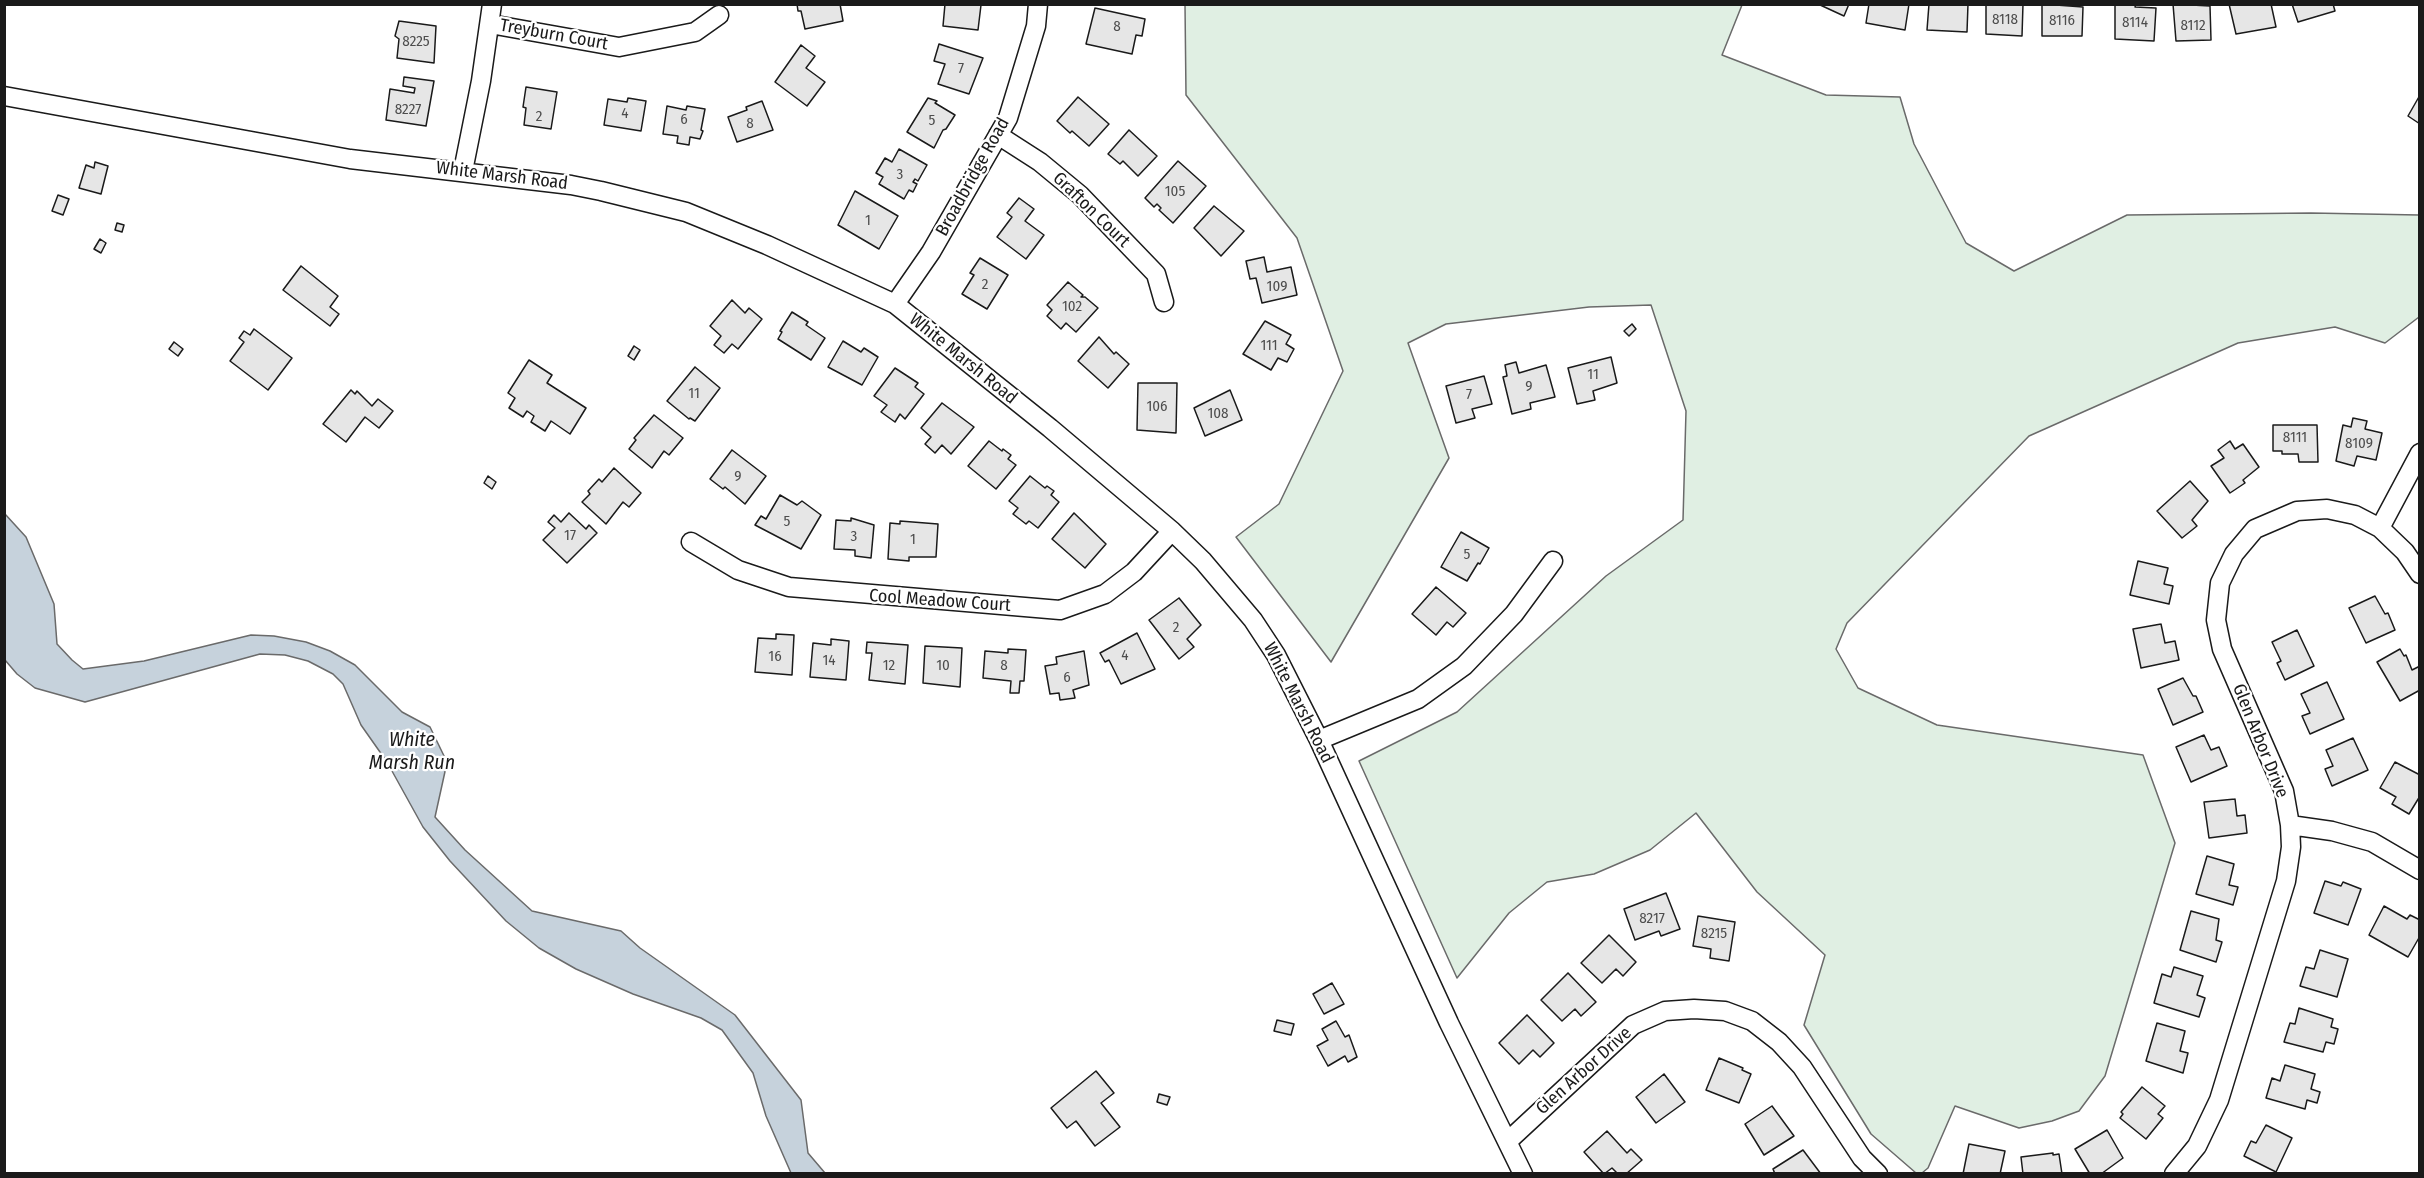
<!DOCTYPE html>
<style>
body{margin:0}
#map{position:relative;width:2424px;height:1178px;overflow:hidden;background:#fff;font-family:"Fira Sans Condensed",sans-serif}
canvas{display:block}
.frame{position:absolute;inset:0;border:6px solid #1a1a1a;pointer-events:none}
</style>
<div id="map">
<canvas width="2424" height="1178"></canvas>
<div class="frame"></div>
</div>
<script>
const ctx = document.querySelector('canvas').getContext('2d');
ctx.lineJoin = 'round';
function paint(path, color) { ctx.fillStyle = color; ctx.fill(path, 'evenodd'); }
const poly = rows => new Path2D(rows.map(r => 'M' + r).join(''));
function strokePath(path, color, width, dash) { ctx.strokeStyle = color; ctx.lineWidth = width; ctx.lineCap = dash ? 'butt' : 'round'; ctx.setLineDash(dash || []); ctx.stroke(path); }
function write(font, color, halo, rows, align = 'center') {
  ctx.font = font + ' "Fira Sans Condensed",sans-serif'; ctx.lineWidth = 4.5; ctx.setLineDash([]); ctx.textBaseline = 'middle'; ctx.strokeStyle = halo; ctx.fillStyle = color; for (const [text, x, y, turn = 0] of rows) {
    ctx.save(); ctx.translate(x, y); ctx.rotate((+turn || 0) * Math.PI / 180); ctx.textAlign = isNaN(turn) ? turn : align; if (halo) ctx.strokeText(text, 0, 0); ctx.fillText(text, 0, 0); ctx.restore();
  }
}
const green = poly([
 [1185,5,1742,5,1722,55,1826,95,1900,97,1914,144,1966,243,2014,271,2127,215,2311,213,2419,215,2419,317,2385,343,2335,327,2238,343,2029,436,1847,623,1836,649,1858,688,1937,725,2143,755,2175,843,2105,1076,2079,1111,2052,1121,2019,1128,1955,1106,1928,1168,1922,1173,1916,1173,1871,1134,1804,1025,1825,955,1757,892,1696,813,1650,850,1594,874,1547,882,1509,913,1457,978,1359,761,1457,712,1606,576,1683,520,1686,411,1651,305,1589,307,1446,324,1408,343,1449,458,1331,662,1236,537,1279,504,1343,371,1297,238,1186,95,1185,5]
]);
const water = poly([
 [5,514,26,537,54,604,57,644,72,660,83,669,144,661,251,635,274,636,306,642,330,651,355,665,402,712,430,727,446,760,446,767,435,817,465,850,532,911,621,931,640,948,735,1015,801,1100,808,1153,825,1173,791,1173,766,1116,753,1073,722,1030,701,1018,633,994,576,969,539,948,506,921,450,861,423,827,387,762,361,725,343,684,333,674,308,661,285,655,260,654,85,702,35,688,17,674,5,660,5,514]
]);
const building = poly([
 [797,4,840,4,843,21,805,29,801,11,798,11,797,4],
 [945,4,988,4,981,5,978,30,943,26,945,4],
 [1818,4,1849,4,1844,16,1818,4],
 [1869,4,1909,4,1905,30,1866,23,1869,4],
 [1929,4,1968,4,1967,32,1927,30,1929,4],
 [2023,4,2022,36,1986,34,1986,4,2023,4],
 [2042,4,2083,7,2082,36,2042,36,2042,4],
 [2115,4,2136,4,2135,7,2156,8,2154,41,2115,39,2115,4],
 [2173,4,2210,6,2211,40,2176,41,2173,4],
 [2229,4,2271,4,2276,27,2236,34,2229,4],
 [2292,4,2333,4,2335,11,2298,22,2292,4],
 [1095,8,1145,19,1142,36,1136,35,1132,54,1086,44,1095,8],
 [399,21,436,26,434,63,397,58,399,39,395,36,399,21],
 [939,44,983,58,969,94,938,84,945,64,934,61,939,44],
 [801,45,815,56,806,68,825,82,807,106,775,82,801,45],
 [404,77,434,81,426,126,386,120,390,89,414,93,415,88,403,86,404,77],
 [526,87,557,92,551,129,524,125,526,108,523,107,526,87],
 [2420,95,2420,124,2408,116,2420,95],
 [1078,97,1109,124,1089,146,1072,131,1070,133,1057,121,1078,97],
 [628,98,646,101,641,131,604,125,608,99,627,102,628,98],
 [928,98,937,101,935,103,955,115,946,129,943,130,934,148,907,132,928,98],
 [762,101,773,130,737,142,728,117,747,110,746,107,762,101],
 [667,106,686,110,687,106,705,109,701,130,703,131,700,139,690,137,689,145,677,143,678,136,663,134,667,106],
 [1129,130,1157,156,1138,176,1123,161,1120,164,1108,154,1129,130],
 [899,149,927,165,918,181,915,179,913,182,917,184,913,192,909,190,904,199,879,184,883,177,876,173,885,158,892,162,899,149],
 [1178,161,1206,186,1173,223,1159,210,1161,208,1157,204,1154,207,1145,198,1178,161],
 [95,162,108,166,101,194,79,188,86,165,94,168,95,162],
 [855,191,898,216,879,249,838,225,855,191],
 [58,195,69,199,63,215,52,211,58,195],
 [1019,198,1034,209,1025,221,1044,235,1026,259,997,237,1012,217,1007,213,1019,198],
 [1214,206,1244,231,1221,256,1194,228,1214,206],
 [117,223,124,225,122,232,115,230,117,223],
 [100,239,106,243,101,253,94,249,100,239],
 [1264,257,1267,272,1291,267,1297,295,1262,303,1256,278,1250,279,1246,261,1264,257],
 [980,258,1008,275,987,309,962,294,974,275,970,273,980,258],
 [301,266,338,296,330,307,339,314,330,326,283,290,301,266],
 [1068,282,1083,295,1081,297,1085,297,1098,308,1076,332,1066,323,1061,329,1047,316,1052,310,1047,305,1068,282],
 [732,300,745,313,749,308,762,319,738,349,732,344,724,353,714,345,721,336,710,326,732,300],
 [792,312,808,322,806,325,825,338,811,360,778,339,782,332,780,331,792,312],
 [1265,321,1291,335,1286,344,1294,349,1287,362,1278,358,1271,370,1243,354,1265,321],
 [1632,324,1636,329,1629,336,1624,331,1632,324],
 [254,329,292,358,268,390,230,361,244,342,239,338,244,331,250,335,254,329],
 [1099,337,1114,354,1116,352,1129,364,1108,388,1078,361,1099,337],
 [843,341,861,352,864,348,878,357,862,385,828,367,843,341],
 [174,342,183,349,178,356,169,349,174,342],
 [634,346,640,350,634,360,628,356,634,346],
 [1611,357,1617,383,1593,391,1595,400,1577,404,1568,368,1611,357],
 [529,360,552,375,547,383,586,408,570,434,551,421,545,431,531,422,534,416,527,411,523,417,509,408,515,398,508,393,529,360],
 [1516,362,1519,373,1546,365,1555,397,1530,403,1531,409,1512,414,1503,377,1507,376,1505,365,1516,362],
 [695,367,720,388,695,421,690,418,689,419,667,401,695,367],
 [895,368,918,383,915,387,924,394,905,419,900,414,895,422,881,412,887,405,874,396,895,368],
 [1484,376,1492,404,1472,409,1475,418,1456,423,1446,386,1484,376],
 [1138,383,1177,383,1176,433,1137,430,1138,383],
 [351,390,355,394,357,391,372,406,378,399,393,411,379,428,365,417,346,442,323,424,351,390],
 [1230,390,1242,420,1205,436,1194,408,1230,390],
 [942,403,974,427,951,454,942,445,935,453,925,444,931,437,921,428,942,403],
 [654,415,683,438,669,455,664,451,652,468,629,449,636,440,634,438,654,415],
 [2353,418,2367,421,2365,429,2382,433,2376,460,2357,456,2354,466,2336,461,2343,425,2351,427,2353,418],
 [2273,425,2317,425,2318,462,2299,462,2298,454,2282,454,2282,451,2273,451,2273,425],
 [989,441,1002,451,1003,449,1011,455,1008,459,1016,465,996,489,968,466,989,441],
 [2230,441,2235,449,2243,444,2259,467,2243,480,2245,483,2230,493,2211,466,2224,458,2218,450,2230,441],
 [732,450,766,476,745,504,725,487,723,489,710,479,732,450],
 [614,468,641,493,629,507,623,502,606,524,582,502,590,494,588,491,599,479,602,482,614,468],
 [488,476,496,482,492,489,484,483,488,476],
 [1030,476,1045,488,1047,486,1054,491,1051,495,1059,502,1038,528,1029,521,1026,524,1013,514,1018,508,1009,501,1030,476],
 [2190,481,2208,501,2192,520,2197,526,2182,538,2157,511,2190,481],
 [780,495,797,505,802,501,821,515,801,549,755,525,761,516,766,519,780,495],
 [569,513,586,529,589,525,597,533,567,563,543,540,555,528,548,522,554,515,561,522,569,513],
 [1074,513,1106,544,1085,568,1052,539,1074,513],
 [851,518,874,525,871,558,855,556,855,550,834,549,836,520,851,521,851,518],
 [900,521,938,524,936,557,909,557,909,561,888,559,890,523,900,524,900,521],
 [1461,532,1489,548,1480,564,1478,563,1467,581,1441,567,1461,532],
 [2138,561,2168,568,2164,584,2173,586,2169,604,2130,595,2138,561],
 [1436,587,1466,613,1453,627,1447,622,1436,635,1412,614,1436,587],
 [2375,596,2385,614,2388,613,2395,630,2366,643,2349,608,2375,596],
 [1179,598,1201,625,1187,639,1194,647,1179,659,1149,620,1179,598],
 [2161,624,2165,643,2175,641,2179,660,2141,668,2133,629,2161,624],
 [2297,630,2314,666,2285,680,2277,663,2281,661,2272,642,2297,630],
 [1137,633,1155,669,1121,684,1109,660,1105,662,1100,653,1137,633],
 [776,634,794,635,792,675,755,672,758,638,776,639,776,634],
 [831,639,849,641,846,680,810,677,813,643,831,645,831,639],
 [867,642,908,645,905,684,869,680,872,653,866,653,867,642],
 [925,646,962,648,960,687,923,683,925,646],
 [1008,649,1026,650,1024,681,1020,681,1019,693,1010,693,1011,681,983,678,985,651,1008,653,1008,649],
 [2400,649,2404,656,2406,655,2412,670,2420,666,2420,690,2400,701,2377,662,2400,649],
 [1084,651,1089,685,1073,690,1075,698,1060,700,1059,693,1050,694,1045,666,1057,664,1056,657,1084,651],
 [2183,678,2193,696,2196,696,2203,712,2173,725,2158,689,2183,678],
 [2327,682,2344,719,2310,734,2302,716,2310,713,2301,694,2327,682],
 [2204,735,2211,750,2219,747,2227,766,2191,782,2176,747,2204,735],
 [2353,738,2368,770,2332,786,2325,769,2333,766,2326,750,2353,738],
 [2395,762,2420,775,2420,796,2409,814,2392,804,2396,797,2380,788,2395,762],
 [2235,799,2237,816,2245,815,2247,833,2209,838,2204,802,2235,799],
 [2207,856,2234,864,2229,885,2238,887,2233,905,2196,894,2207,856],
 [2325,881,2341,886,2343,882,2361,889,2348,925,2314,913,2325,881],
 [1666,893,1680,929,1661,936,1659,931,1635,940,1624,909,1666,893],
 [2384,906,2407,919,2410,915,2420,920,2420,936,2408,957,2369,935,2384,906],
 [2191,911,2219,919,2216,940,2222,942,2216,962,2180,950,2191,911],
 [1698,916,1735,922,1729,961,1710,958,1711,949,1693,946,1698,916],
 [1609,935,1636,962,1623,976,1616,969,1602,983,1581,963,1609,935],
 [2320,950,2348,959,2337,997,2300,986,2306,967,2314,969,2320,950],
 [2174,967,2203,976,2197,995,2205,998,2199,1017,2154,1003,2162,974,2171,977,2174,967],
 [1568,973,1596,1002,1581,1016,1575,1009,1562,1021,1541,1000,1568,973],
 [1332,983,1344,1004,1324,1014,1313,994,1332,983],
 [2299,1008,2333,1019,2331,1027,2338,1029,2334,1044,2326,1042,2323,1052,2284,1042,2290,1023,2295,1024,2299,1008],
 [1527,1015,1554,1043,1540,1057,1533,1050,1519,1064,1499,1043,1527,1015],
 [1277,1020,1294,1024,1291,1035,1274,1031,1277,1020],
 [1336,1021,1345,1037,1349,1035,1357,1057,1348,1062,1345,1056,1328,1066,1317,1046,1328,1040,1322,1029,1336,1021],
 [2157,1023,2185,1031,2180,1051,2188,1053,2183,1073,2146,1061,2157,1023],
 [1719,1058,1743,1068,1742,1070,1751,1074,1739,1103,1706,1090,1719,1058],
 [2285,1065,2315,1074,2311,1089,2320,1092,2317,1103,2307,1100,2305,1109,2266,1098,2272,1078,2280,1081,2285,1065],
 [1096,1071,1114,1093,1101,1103,1120,1127,1095,1146,1076,1121,1067,1128,1051,1108,1096,1071],
 [1664,1074,1685,1102,1656,1123,1636,1097,1664,1074],
 [2142,1087,2165,1106,2158,1114,2163,1118,2146,1139,2120,1118,2123,1114,2121,1112,2142,1087],
 [1159,1094,1170,1097,1167,1105,1157,1102,1159,1094],
 [1772,1106,1794,1136,1764,1155,1745,1124,1772,1106],
 [2266,1125,2292,1138,2276,1172,2244,1156,2251,1141,2256,1143,2266,1125],
 [2107,1130,2123,1158,2101,1174,2090,1174,2075,1149,2107,1130],
 [1607,1131,1627,1153,1631,1149,1642,1160,1626,1174,1618,1174,1612,1168,1604,1174,1584,1152,1607,1131],
 [1969,1144,2005,1151,2000,1174,1963,1174,1969,1144],
 [1803,1150,1821,1174,1775,1174,1773,1169,1803,1150],
 [2053,1153,2053,1155,2059,1154,2062,1174,2023,1174,2021,1157,2053,1153]
]);
const minor = poly([
 [490,24,619,47,695,32,719,15],
 [4,96,350,159,571,185,601,191,686,212,767,245,895,304,1050,428,1172,531,1203,561,1253,620,1276,655,1319,740,1449,1023,1523,1174],
 [998,135,1040,162,1080,195,1156,274,1164,302],
 [463,171,481,81,492,4],
 [895,304,931,252,1008,118,1036,26,1038,4],
 [2380,528,2420,453],
 [691,542,738,570,789,587,1060,610,1105,594,1134,572,1172,531],
 [1319,740,1418,699,1464,666,1514,614,1553,561],
 [2290,825,2332,831,2372,842,2420,870],
 [1508,1141,1633,1025,1665,1011,1694,1009,1725,1011,1752,1021,1779,1042,1802,1067,1862,1158,1878,1174],
 [2174,1174,2197,1146,2219,1100,2286,881,2291,847,2290,825,2284,791,2222,649,2216,620,2220,583,2234,554,2255,529,2297,511,2327,509,2355,515,2380,528,2405,552,2420,574]
]);
const numberNames = [
 ["8118",2005,20],
 ["8116",2062,21],
 ["8114",2135,23],
 ["8112",2193,26],
 ["8",1117,27],
 ["8225",416,42],
 ["7",961,69],
 ["8227",408,110],
 ["4",625,114],
 ["2",539,117],
 ["6",684,120],
 ["5",932,121],
 ["8",750,124],
 ["3",900,175],
 ["105",1175,192],
 ["1",868,221],
 ["2",985,285],
 ["109",1277,287],
 ["102",1072,307],
 ["111",1269,346],
 ["11",1593,375],
 ["9",1529,387],
 ["11",694,394],
 ["7",1469,395],
 ["106",1157,407],
 ["108",1218,414],
 ["8111",2295,438],
 ["8109",2359,444],
 ["9",738,477],
 ["5",787,522],
 ["17",570,536],
 ["3",854,537],
 ["1",913,540],
 ["5",1467,555],
 ["2",1176,628],
 ["4",1125,656],
 ["16",775,657],
 ["14",829,661],
 ["12",889,666],
 ["10",943,666],
 ["8",1004,666],
 ["6",1067,678],
 ["8217",1652,919],
 ["8215",1714,934]
];
const streetNames = [
 ["Treyburn Court",554,35,10],
 ["White Marsh Road",502,176,7],
 ["Broadbridge Road",973,177,-61],
 ["Grafton Court",1091,210,44],
 ["White Marsh Road",963,359,39],
 ["Cool Meadow Court",940,601,4],
 ["White Marsh Road",1298,703,63],
 ["Glen Arbor Drive",2260,741,68],
 ["Glen Arbor Drive",1584,1071,-42]
];
const waterNames = [
 ["White",412,740],
 ["Marsh Run",412,763]
];
paint(green, '#e0efe3');
strokePath(green, '#6a6a6a', 1.5);
paint(water, '#c6d2dc');
strokePath(water, '#6a6a6a', 1.5);
paint(building, '#e6e6e6');
strokePath(building, '#1a1a1a', 1.5);
strokePath(minor, '#1a1a1a', 21);
strokePath(minor, '#fff', 18);
write('15px', '#4d4d4d', null, numberNames);
write('18px', '#1a1a1a', '#fff', streetNames);
write('italic 20px', '#1a1a1a', '#fff', waterNames);
</script>
